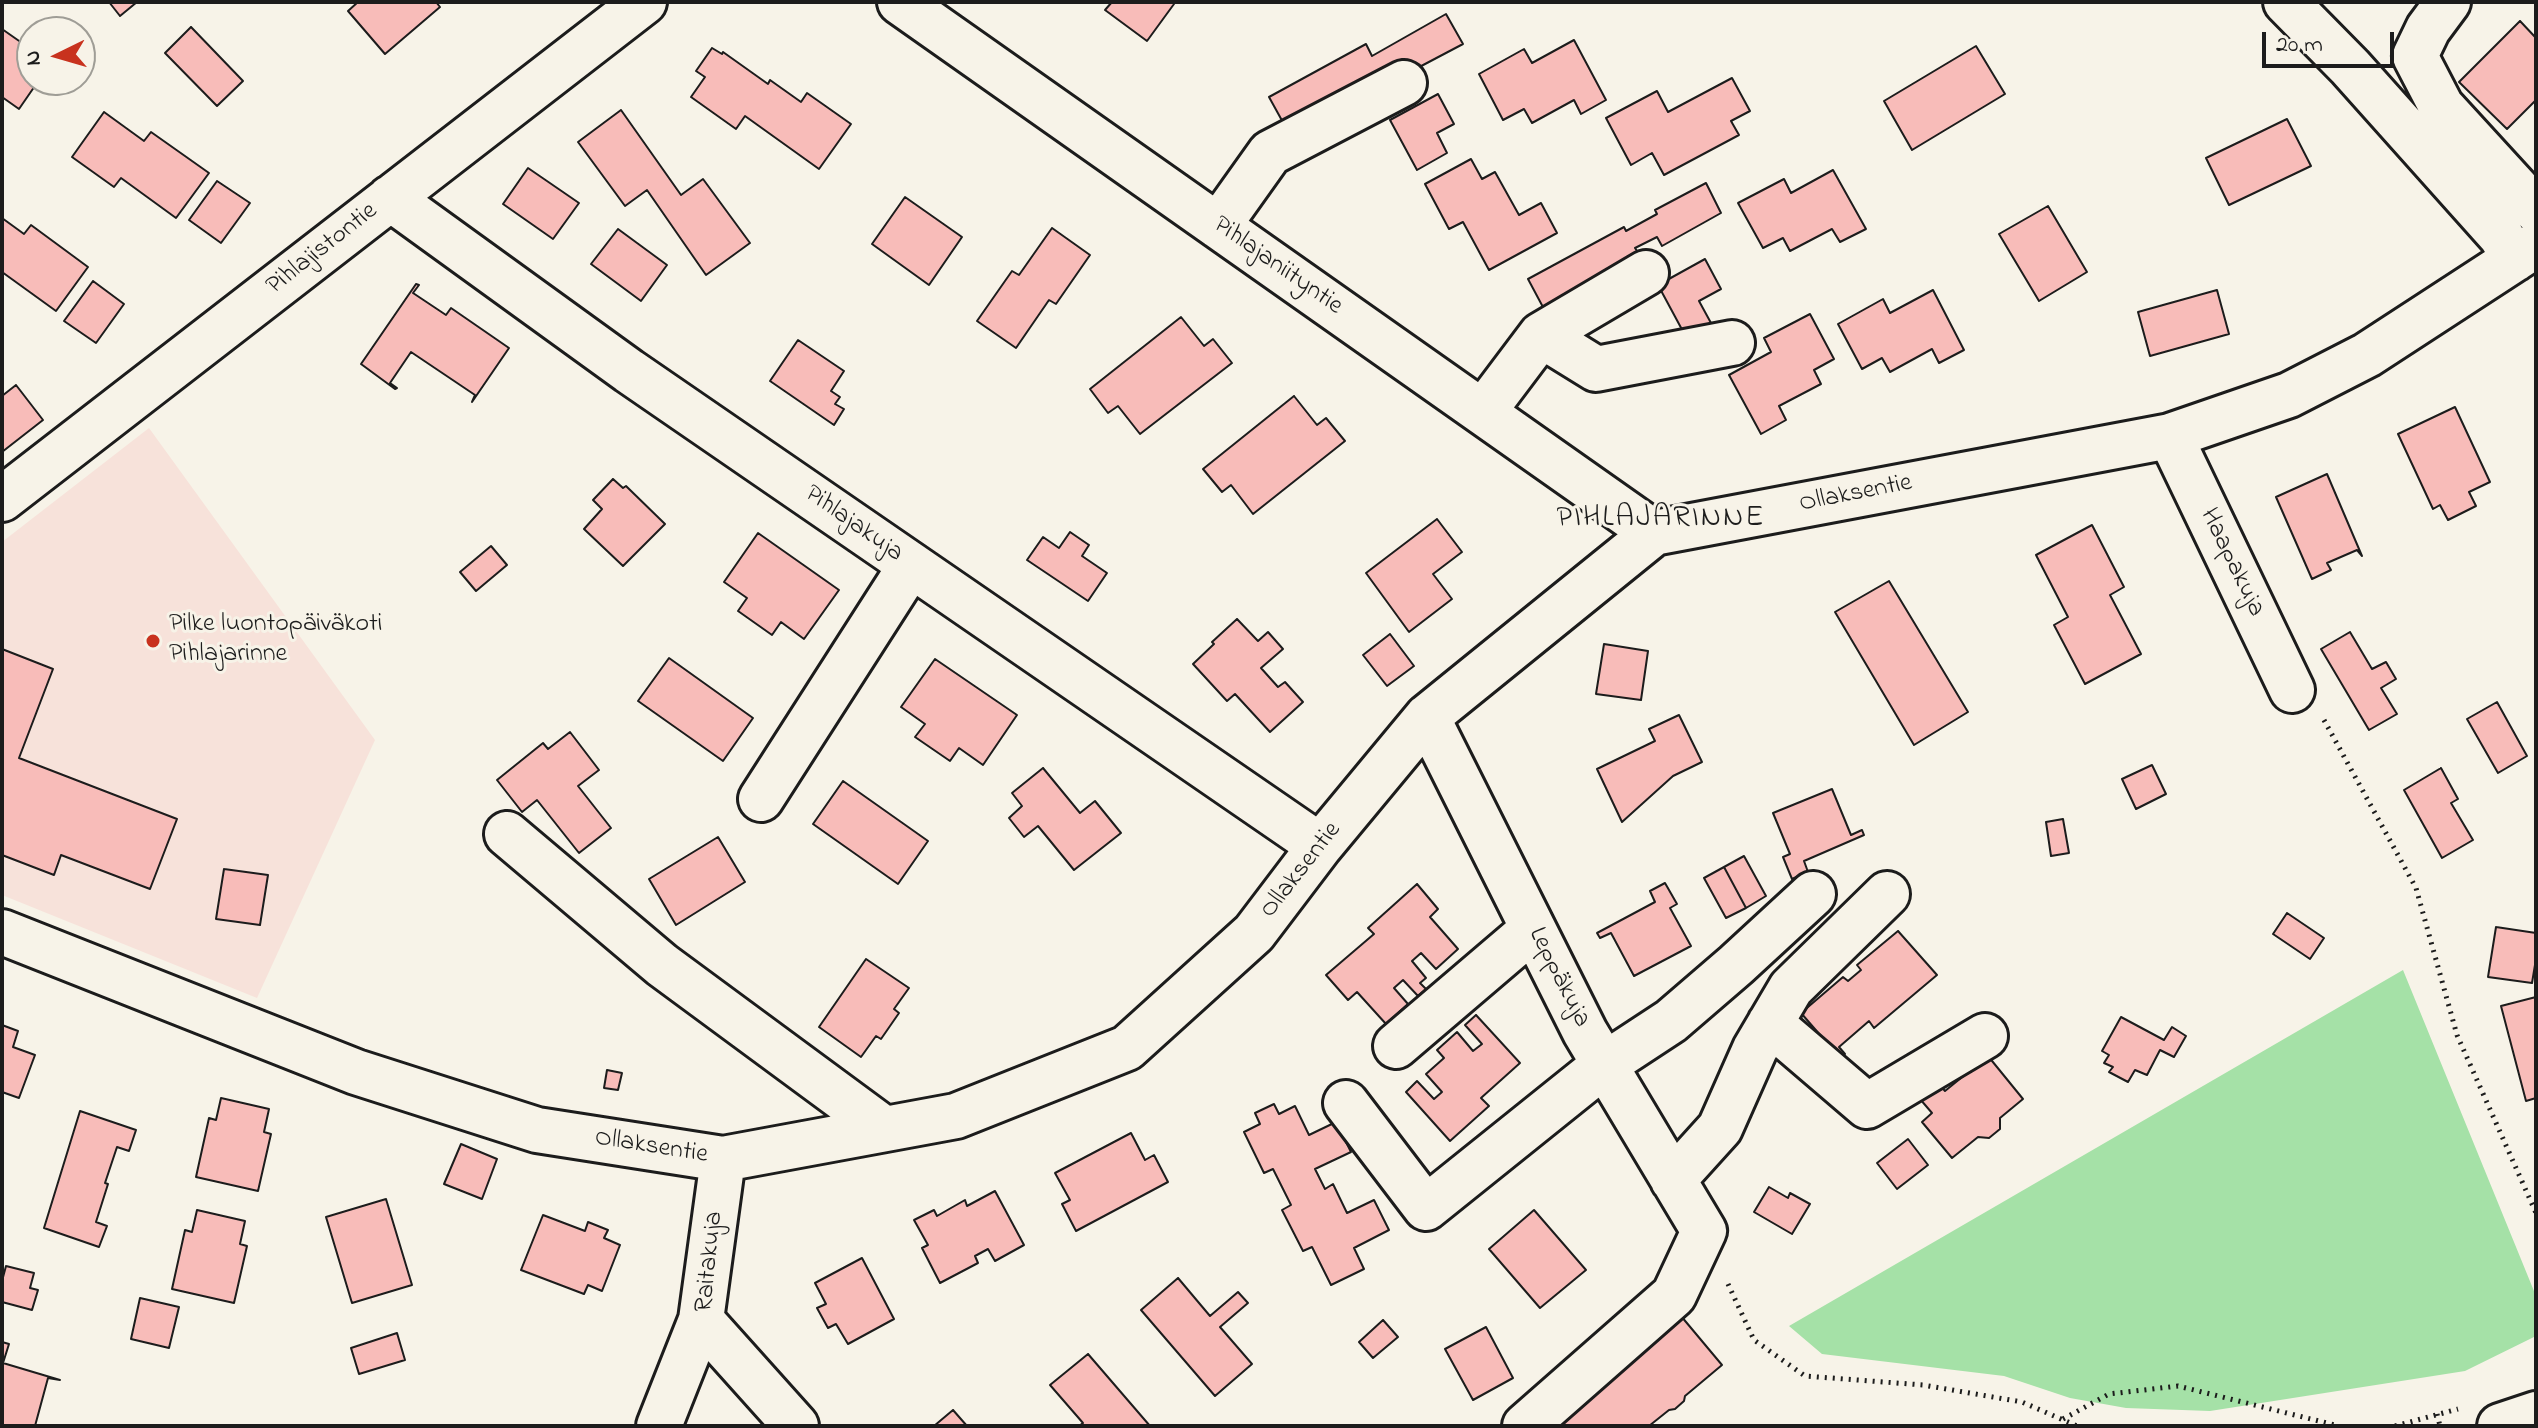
<!DOCTYPE html>
<meta charset="utf-8">
<style>
body{margin:0}
#map{position:relative;width:2538px;height:1428px;overflow:hidden;background:#f7f3e8;font-family:"Indie Flower",sans-serif}
canvas{display:block}
.frame{position:absolute;inset:0;border:4px solid #1c1c1c;pointer-events:none}
.north{position:absolute;left:16px;top:16px;width:80px;height:80px;box-sizing:border-box;background:#f7f3e8;border:2px solid #9f9d96;border-radius:50%;rotate:265deg;font-size:22px;font-weight:700;line-height:32px;text-align:center;color:#1c1c1c}
.north::after{content:'';display:block;margin:auto;width:28px;height:36px;background:#c8321e;clip-path:polygon(50% 0,100% 100%,50% 72%,0 100%)}
.scale{position:absolute;left:2262px;top:32px;width:132px;height:36px;box-sizing:border-box;border:4px solid #1c1c1c;border-top:0;padding-left:10px;font-size:24px;line-height:28px;white-space:nowrap;color:#1c1c1c;-webkit-text-stroke:6px #f7f3e8;paint-order:stroke}
</style>
<div id="map">
<canvas width="2538" height="1428"></canvas>
<div class="frame"></div>
<div class="north">N</div>
<div class="scale">20 m</div>
</div>
<script>
const ctx = document.querySelector('canvas').getContext('2d');
ctx.lineJoin = 'round';
function paint(path, color) { ctx.fillStyle = color; ctx.fill(path, 'evenodd'); }
const poly = rows => new Path2D(rows.map(r => 'M' + r).join(''));
function strokePath(path, color, width, dash) { ctx.strokeStyle = color; ctx.lineWidth = width; ctx.lineCap = dash ? 'butt' : 'round'; ctx.setLineDash(dash || []); ctx.stroke(path); }
function write(font, color, halo, rows, align = 'center') {
  ctx.font = font + ' "Indie Flower",sans-serif'; ctx.lineWidth = 6; ctx.setLineDash([]); ctx.textBaseline = 'middle'; ctx.strokeStyle = halo; ctx.fillStyle = color; for (const [text, x, y, turn = 0] of rows) {
    ctx.save(); ctx.translate(x, y); ctx.rotate((+turn || 0) * Math.PI / 180); ctx.textAlign = isNaN(turn) ? turn : align; if (halo) ctx.strokeText(text, 0, 0); ctx.fillText(text, 0, 0); ctx.restore();
  }
}
const built = poly([
 [149,428,375,740,257,998,2,895,2,542]
]);
const green = poly([
 [2403,970,2536,1296,2536,1336,2465,1371,2210,1411,2126,1408,2070,1398,2004,1376,1822,1354,1789,1326]
]);
const building = poly([
 [109,2,137,2,120,16,109,2],
 [358,2,436,2,440,7,385,54,348,11,358,2],
 [1112,2,1172,2,1174,4,1147,41,1105,10,1112,2],
 [1446,14,1463,44,1408,73,1285,126,1269,97,1366,44,1372,56,1446,14],
 [2520,21,2536,38,2536,100,2507,129,2459,82,2520,21],
 [191,27,243,81,217,106,165,53,191,27],
 [2,29,32,50,32,80,39,80,19,109,2,97,2,29],
 [1574,40,1606,100,1581,114,1574,100,1532,123,1524,109,1503,120,1479,74,1524,49,1532,63,1574,40],
 [1976,46,2005,94,1912,150,1884,101,1976,46],
 [712,48,722,54,723,52,768,84,770,80,801,102,807,93,851,124,819,169,745,116,736,129,691,97,705,77,696,71,712,48],
 [1732,78,1750,111,1731,121,1739,135,1664,175,1652,153,1631,165,1606,118,1657,91,1668,112,1732,78],
 [1438,94,1454,124,1437,133,1447,153,1417,170,1390,120,1438,94],
 [621,110,681,195,703,179,750,243,706,275,647,190,625,206,578,142,621,110],
 [104,112,144,141,151,132,209,173,176,218,121,178,114,187,72,157,104,112],
 [2287,119,2311,166,2229,205,2206,158,2287,119],
 [1471,159,1482,179,1495,172,1519,215,1541,203,1557,233,1489,270,1463,222,1449,229,1425,184,1471,159],
 [528,168,579,203,553,239,503,204,528,168],
 [1833,170,1866,229,1840,242,1832,229,1790,251,1783,238,1763,248,1738,203,1784,179,1791,193,1833,170],
 [217,181,250,203,221,243,189,220,217,181],
 [1706,183,1721,213,1662,246,1657,237,1635,248,1641,257,1544,309,1528,279,1624,227,1626,231,1657,214,1655,210,1706,183],
 [905,197,962,237,929,285,872,244,905,197],
 [2048,206,2087,272,2039,301,1999,234,2048,206],
 [2,218,24,234,31,225,88,267,56,311,2,272,2,218],
 [1052,228,1090,255,1056,304,1049,300,1016,348,977,321,1012,271,1019,275,1052,228],
 [618,229,667,265,641,301,591,264,618,229],
 [1705,259,1721,289,1699,301,1711,323,1686,337,1658,285,1705,259],
 [93,281,124,304,96,343,64,321,93,281],
 [416,284,419,285,413,293,446,315,451,308,509,348,472,402,475,395,411,352,390,383,397,388,395,389,361,364,416,284],
 [1933,290,1964,350,1939,363,1932,349,1890,372,1882,358,1862,369,1838,324,1883,299,1890,313,1933,290],
 [2217,290,2229,334,2150,356,2138,312,2217,290],
 [1810,314,1834,359,1814,370,1821,384,1779,406,1786,420,1761,434,1729,375,1771,352,1764,338,1810,314],
 [1181,317,1204,346,1213,339,1232,363,1140,434,1118,406,1108,413,1090,389,1181,317],
 [798,340,844,371,831,391,840,397,835,404,844,409,834,425,770,381,798,340],
 [16,385,43,420,2,452,2,396,16,385],
 [1294,396,1317,425,1326,418,1345,441,1253,514,1231,485,1222,492,1203,469,1294,396],
 [2455,407,2490,482,2469,492,2476,506,2448,520,2440,505,2433,509,2398,434,2455,407],
 [2327,474,2362,556,2357,550,2327,563,2331,570,2312,579,2276,497,2327,474],
 [613,479,623,488,626,486,665,524,623,566,584,529,602,509,593,500,613,479],
 [1437,519,1462,552,1433,574,1452,599,1409,632,1366,573,1437,519],
 [2092,525,2124,587,2110,595,2141,654,2085,684,2054,625,2068,617,2036,555,2092,525],
 [1070,532,1089,545,1082,556,1107,573,1088,601,1027,560,1043,537,1059,548,1070,532],
 [758,533,839,590,804,639,781,622,772,635,738,611,747,598,724,582,758,533],
 [491,546,507,565,476,591,460,572,491,546],
 [1889,581,1968,712,1914,745,1835,612,1889,581],
 [1237,619,1258,641,1268,632,1283,649,1261,668,1278,687,1285,682,1303,702,1270,732,1235,694,1227,701,1193,664,1214,644,1212,642,1237,619],
 [2350,632,2372,669,2386,662,2396,679,2381,688,2397,714,2369,730,2321,649,2350,632],
 [1390,634,1414,666,1387,686,1363,655,1390,634],
 [1604,644,1648,651,1641,700,1596,694,1604,644],
 [2,649,53,669,19,758,177,819,150,889,61,855,54,875,2,855,2,649],
 [669,658,753,718,723,761,638,701,669,658],
 [935,659,1017,715,983,765,959,748,950,761,915,737,925,724,901,707,935,659],
 [2497,702,2527,756,2498,773,2467,719,2497,702],
 [1679,715,1702,762,1673,776,1622,822,1597,769,1655,741,1649,729,1679,715],
 [570,732,599,770,578,786,611,828,579,853,537,800,522,812,497,780,543,743,548,749,570,732],
 [2152,765,2166,794,2136,809,2122,779,2152,765],
 [1043,768,1080,813,1095,801,1121,833,1074,870,1038,826,1024,837,1009,818,1022,806,1012,793,1043,768],
 [2441,768,2458,799,2451,803,2473,840,2442,858,2404,790,2441,768],
 [843,781,928,841,898,884,813,824,843,781],
 [1832,789,1851,835,1862,830,1864,835,1804,861,1808,872,1792,879,1783,857,1790,854,1773,813,1832,789],
 [2063,819,2069,853,2051,856,2046,822,2063,819],
 [718,837,745,882,676,925,649,879,718,837],
 [1744,856,1766,896,1746,908,1724,867,1744,856],
 [1724,867,1746,908,1726,918,1704,878,1724,867],
 [224,869,268,875,260,925,216,919,224,869],
 [1665,883,1677,904,1670,908,1691,946,1634,976,1611,933,1600,938,1597,933,1655,902,1650,891,1665,883],
 [1417,884,1438,909,1430,917,1458,949,1436,969,1421,953,1412,961,1426,978,1420,983,1426,989,1418,996,1403,980,1394,988,1408,1004,1386,1024,1357,992,1348,1000,1326,975,1374,934,1368,928,1417,884],
 [2287,913,2324,938,2310,959,2273,934,2287,913],
 [2496,927,2536,933,2536,959,2532,983,2488,977,2496,927],
 [1898,931,1937,975,1874,1028,1869,1021,1839,1047,1845,1054,1840,1058,1801,1013,1843,977,1848,981,1861,970,1857,965,1898,931],
 [866,959,909,988,894,1009,899,1013,881,1039,876,1036,861,1057,819,1027,866,959],
 [2536,997,2536,1098,2526,1101,2501,1006,2536,997],
 [1476,1015,1520,1063,1481,1098,1489,1106,1450,1141,1406,1092,1417,1081,1434,1099,1442,1092,1426,1074,1444,1058,1437,1050,1457,1032,1473,1051,1482,1044,1465,1025,1476,1015],
 [2121,1017,2164,1040,2172,1027,2186,1036,2174,1057,2160,1050,2147,1075,2135,1070,2128,1082,2109,1072,2113,1067,2104,1063,2109,1055,2102,1051,2121,1017],
 [2,1025,18,1031,13,1047,35,1055,19,1098,2,1092,2,1025],
 [1988,1056,2023,1099,2000,1118,2000,1129,1989,1138,1978,1137,1952,1158,1922,1122,1932,1113,1920,1099,1939,1084,1945,1091,1988,1056],
 [607,1070,622,1073,618,1090,604,1088,607,1070],
 [221,1098,269,1109,264,1132,271,1134,258,1191,196,1177,209,1118,216,1120,221,1098],
 [1274,1104,1279,1114,1295,1106,1309,1135,1336,1122,1351,1152,1315,1169,1325,1189,1333,1184,1347,1213,1374,1200,1389,1230,1354,1248,1364,1269,1331,1285,1312,1247,1303,1251,1282,1210,1291,1205,1273,1169,1264,1173,1244,1132,1260,1124,1255,1113,1274,1104],
 [80,1111,136,1130,129,1151,117,1147,105,1183,108,1184,96,1222,107,1226,99,1247,44,1228,80,1111],
 [1131,1133,1145,1160,1154,1155,1168,1182,1076,1231,1062,1204,1070,1200,1055,1173,1131,1133],
 [1908,1139,1928,1165,1897,1189,1877,1163,1908,1139],
 [461,1144,497,1159,482,1199,444,1184,461,1144],
 [1769,1187,1788,1198,1790,1193,1810,1204,1792,1234,1754,1212,1769,1187],
 [995,1191,1024,1245,995,1261,988,1249,975,1256,978,1263,940,1283,922,1248,928,1245,914,1220,934,1210,937,1216,965,1200,967,1206,995,1191],
 [386,1199,412,1285,352,1303,326,1217,386,1199],
 [197,1210,245,1221,240,1244,247,1246,234,1303,172,1289,185,1230,192,1232,197,1210],
 [1534,1210,1586,1270,1540,1308,1489,1249,1534,1210],
 [543,1215,585,1231,588,1222,608,1230,604,1238,620,1245,602,1291,588,1285,584,1294,521,1270,543,1215],
 [862,1258,894,1319,848,1344,836,1324,828,1328,817,1308,826,1304,815,1283,862,1258],
 [6,1266,34,1273,30,1288,38,1290,32,1310,2,1302,2,1281,6,1266],
 [1178,1278,1210,1316,1238,1292,1248,1303,1220,1327,1252,1364,1215,1396,1141,1310,1178,1278],
 [140,1298,179,1307,169,1348,131,1339,140,1298],
 [1681,1316,1722,1365,1685,1396,1684,1401,1675,1409,1669,1410,1649,1426,1547,1426,1681,1316],
 [1383,1320,1398,1337,1373,1358,1359,1342,1383,1320],
 [1486,1327,1513,1378,1473,1400,1445,1349,1486,1327],
 [397,1333,405,1360,359,1374,351,1348,397,1333],
 [2,1342,9,1344,3,1363,60,1380,48,1378,35,1426,2,1425,2,1342],
 [1088,1354,1150,1426,1079,1426,1083,1423,1050,1385,1088,1354],
 [953,1410,967,1426,934,1426,953,1410]
]);
const path = poly([
 [2324,720,2416,888,2457,1035,2536,1213],
 [1728,1284,1754,1340,1805,1376,1923,1385,2022,1402,2077,1426],
 [2437,1414,2440,1426],
 [2063,1419,2109,1394,2178,1386,2339,1426],
 [2395,1426,2458,1409]
]);
const minor = poly([
 [900,2,1654,533],
 [2286,2,2350,67,2501,236,2515,259],
 [2448,2,2428,29,2415,56,2441,106,2536,210],
 [390,198,629,371,1320,846],
 [1218,226,1270,153,1404,83],
 [1541,335,1596,369,1732,343],
 [1483,412,1541,335,1646,273],
 [2170,436,2292,690],
 [2,499,644,2],
 [1427,717,1585,1032,1704,1231,1674,1295,1525,1426],
 [761,799,911,565],
 [507,834,662,965,883,1128],
 [2,932,356,1072,537,1130,723,1159,956,1116,1127,1048,1254,933,1320,846,1427,717,1654,533,2170,436,2289,395,2367,355,2536,245],
 [1770,1023,1867,1106,1985,1036],
 [1396,1046,1533,929],
 [1346,1103,1426,1208,1604,1065,1671,1021,1736,965,1813,894],
 [723,1159,701,1320,796,1426],
 [1673,1180,1720,1128,1755,1049,1791,988,1887,894],
 [659,1426,701,1320],
 [2500,1426,2536,1414]
]);
const markers = [
 [153,641,8,"#c8321e"]
];
const streetNames = [
 ["Pihlajistontie",323,250,-38],
 ["Pihlajaniityntie",1277,267,35],
 ["Ollaksentie",1856,495,-11],
 ["Pihlajakuja",853,525,35],
 ["Haapakuja",2231,563,64],
 ["Ollaksentie",1302,871,-52],
 ["Leppäkuja",1558,978,63],
 ["Ollaksentie",651,1148,9],
 ["Raitakuja",711,1262,-84]
];
const poiNames = [
 ["Pilke luontopäiväkoti",169,626],
 ["Pihlajarinne",169,656]
];
const quarterNames = [
 ["PIHLAJARINNE",1661,520]
];
paint(built, '#f7e2da');
paint(green, '#a5e1a7');
paint(building, '#f8bcb9');
strokePath(building, '#1c1c1c', 2);
strokePath(minor, '#1c1c1c', 50);
strokePath(path, '#1c1c1c', 5, [2, 6]);
strokePath(minor, '#f7f3e8', 44);
for (const [x, y, r, color] of markers) { const dot = new Path2D(); dot.arc(x, y, r, 0, 2 * Math.PI); ctx.fillStyle = color; ctx.fill(dot); strokePath(dot, '#f7f3e8', 3); }
write('26px', '#1c1c1c', '#f7f3e8', streetNames);
write('26px', '#1c1c1c', '#f7f3e8', poiNames, 'left');
ctx.letterSpacing = '2px';
write('30px', '#1c1c1c', '#f7f3e8', quarterNames);
ctx.letterSpacing = '0px';
</script>
